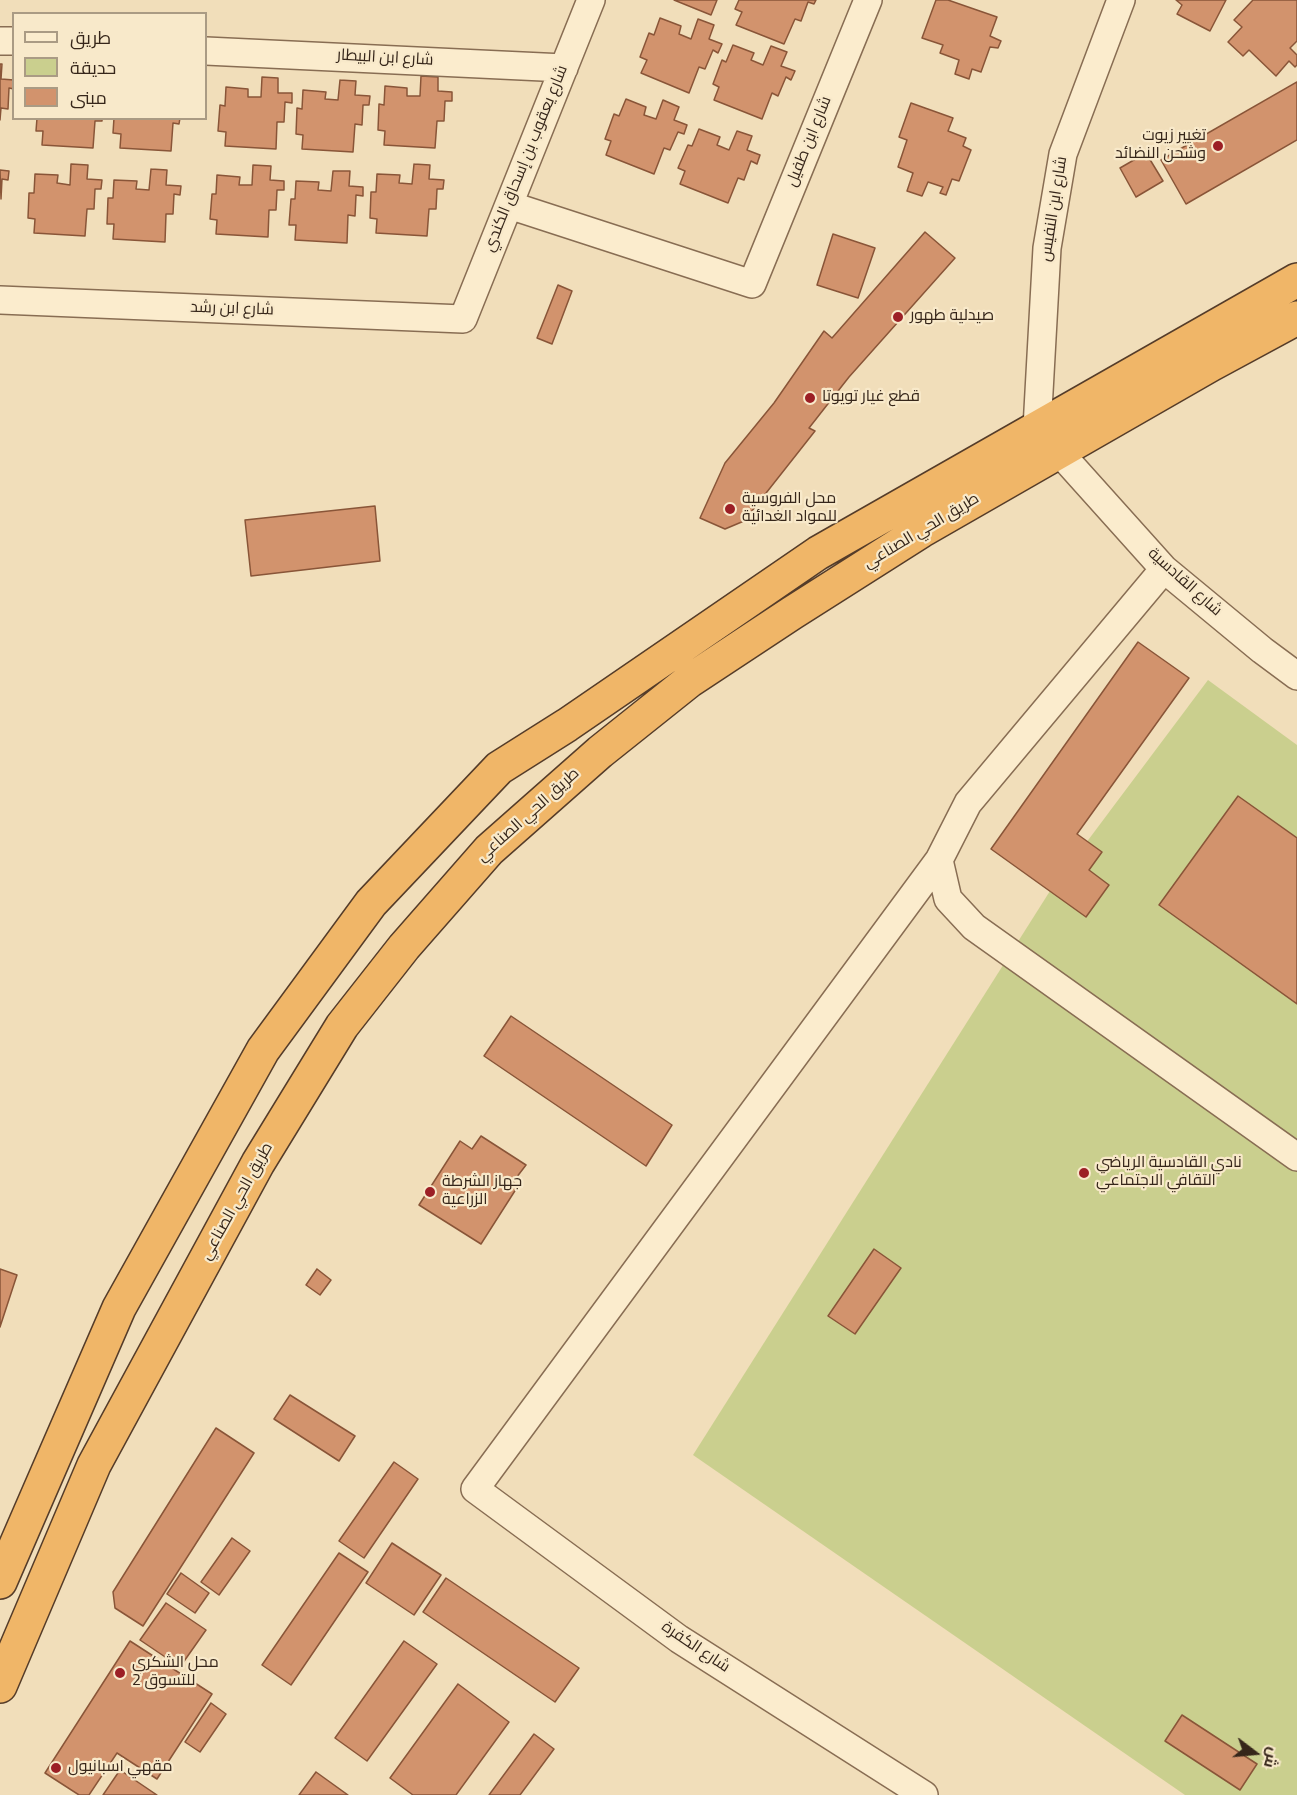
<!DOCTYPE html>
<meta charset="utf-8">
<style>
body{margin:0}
#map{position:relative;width:1297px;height:1795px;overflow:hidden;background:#f1deba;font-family:Georgia,Cairo,serif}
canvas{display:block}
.legend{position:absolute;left:12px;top:12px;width:195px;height:108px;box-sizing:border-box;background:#f8e9ca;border:2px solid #aa9b84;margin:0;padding:8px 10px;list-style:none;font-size:18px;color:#36261a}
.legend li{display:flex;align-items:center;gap:12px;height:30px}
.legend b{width:30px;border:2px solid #aa9b84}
.north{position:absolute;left:1225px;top:1723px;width:60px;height:60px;-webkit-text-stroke:4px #f8e9ca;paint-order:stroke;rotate:106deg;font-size:16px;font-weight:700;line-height:24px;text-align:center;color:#36261a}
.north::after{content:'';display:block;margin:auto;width:21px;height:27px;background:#36261a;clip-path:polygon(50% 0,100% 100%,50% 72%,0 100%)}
</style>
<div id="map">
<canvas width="1297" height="1795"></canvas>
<ul class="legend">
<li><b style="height:8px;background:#fbeccd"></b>طريق</li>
<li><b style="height:16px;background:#cacf8e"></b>حديقة</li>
<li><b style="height:16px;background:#d2936d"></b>مبنى</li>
</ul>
<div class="north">ش</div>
</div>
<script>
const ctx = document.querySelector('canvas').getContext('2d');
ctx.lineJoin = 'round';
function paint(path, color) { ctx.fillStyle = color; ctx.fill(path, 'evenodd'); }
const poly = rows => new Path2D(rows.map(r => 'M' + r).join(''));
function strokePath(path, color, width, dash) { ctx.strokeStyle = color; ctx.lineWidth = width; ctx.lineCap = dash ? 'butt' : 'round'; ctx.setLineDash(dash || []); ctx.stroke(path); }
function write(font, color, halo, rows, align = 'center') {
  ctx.font = font + ' Georgia,Cairo,serif'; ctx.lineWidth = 4.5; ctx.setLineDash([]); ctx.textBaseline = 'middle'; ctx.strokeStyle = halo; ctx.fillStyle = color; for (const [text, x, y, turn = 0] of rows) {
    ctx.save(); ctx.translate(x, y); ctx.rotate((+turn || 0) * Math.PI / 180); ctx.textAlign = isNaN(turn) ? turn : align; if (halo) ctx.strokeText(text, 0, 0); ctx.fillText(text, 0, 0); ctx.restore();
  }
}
const green = poly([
 [1208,680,1297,745,1297,1795,1185,1795,693,1455,1050,891]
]);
const building = poly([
 [674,0,717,0,711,15,674,0],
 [739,0,816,0,814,4,808,2,801,21,795,19,784,44,736,25,742,12,735,9,739,0],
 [936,0,948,0,997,17,990,36,1001,41,998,48,990,47,981,72,972,69,969,79,955,74,959,60,940,53,943,45,922,38,936,0],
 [1176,0,1226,0,1210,31,1177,14,1182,5,1176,0],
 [1253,0,1297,0,1297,41,1290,48,1297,55,1297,65,1295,67,1289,61,1276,76,1249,50,1243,56,1228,42,1242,27,1234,20,1253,0],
 [660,18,681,26,679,34,691,39,698,19,714,25,709,39,722,44,718,53,713,50,705,69,699,67,689,93,641,73,647,60,640,57,649,33,654,35,660,18],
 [733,45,754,53,751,60,763,65,771,46,787,52,781,66,795,71,791,80,786,77,778,96,772,93,762,119,714,100,719,87,713,84,722,60,726,62,733,45],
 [0,64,2,64,1,79,14,80,14,89,9,88,8,109,1,108,0,120,0,64],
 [421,76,438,77,438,91,452,92,452,101,445,101,444,121,437,121,435,148,384,145,385,131,378,130,379,104,384,105,385,86,407,88,407,96,420,96,421,76],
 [262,77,278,78,278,93,292,93,292,103,285,102,284,122,277,122,276,149,225,146,226,132,218,131,220,105,225,106,226,87,248,89,248,97,261,97,262,77],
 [340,80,356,81,355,95,370,96,369,105,363,105,362,125,355,124,353,152,302,149,303,135,296,134,297,108,302,109,303,90,326,92,325,99,338,100,340,80],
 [1297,82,1297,140,1186,204,1161,160,1297,82],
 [626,99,646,107,644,115,656,119,663,100,679,107,674,120,687,125,684,134,678,132,670,150,664,148,654,174,606,155,611,141,605,139,614,114,619,116,626,99],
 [911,103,953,118,948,131,966,138,963,146,971,150,959,181,952,179,946,195,940,193,943,187,928,182,922,196,907,191,913,173,898,167,907,140,899,137,911,103],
 [37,118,102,118,102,121,95,121,93,148,42,145,43,131,36,131,37,118],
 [114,118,180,118,179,124,173,123,171,151,120,148,121,134,113,133,114,118],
 [699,129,720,137,717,145,729,150,737,131,752,136,747,150,760,155,757,164,751,161,744,180,738,178,728,203,680,184,685,171,678,168,688,145,692,146,699,129],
 [1146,153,1163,181,1136,197,1120,168,1146,153],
 [71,164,88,165,87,179,102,180,101,189,95,189,94,209,87,209,85,236,34,233,35,219,28,218,29,193,34,193,35,174,58,175,57,183,70,185,71,164],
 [414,164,430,165,429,179,444,180,443,189,437,189,436,209,429,209,427,236,376,233,377,219,370,218,371,192,376,192,377,174,400,175,399,183,412,184,414,164],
 [253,165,271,166,270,180,284,181,284,190,277,190,276,210,269,210,268,237,216,234,217,220,210,219,212,194,216,194,217,175,240,177,239,185,252,185,253,165],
 [151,169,167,170,166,185,181,186,180,195,174,194,173,214,166,214,165,242,113,239,114,224,107,224,108,198,113,198,114,180,137,181,136,189,149,190,151,169],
 [0,170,9,171,8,180,2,179,1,199,0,170],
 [333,171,350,171,349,186,363,187,363,196,356,195,355,216,348,215,347,243,295,240,296,225,289,225,291,199,295,199,296,181,319,182,318,190,331,191,333,171],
 [925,232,955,258,849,377,809,428,815,431,744,521,725,529,700,518,725,463,774,403,824,331,832,338,925,232],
 [833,234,875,248,858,298,817,285,833,234],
 [558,285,572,291,552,344,537,338,558,285],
 [375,506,380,561,251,576,245,520,375,506],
 [1138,642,1189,678,1077,834,1102,852,1089,870,1109,885,1086,917,991,849,1138,642],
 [1238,796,1297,838,1297,1004,1159,905,1238,796],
 [511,1016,672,1125,646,1166,484,1056,511,1016],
 [481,1136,526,1165,513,1182,518,1186,481,1244,419,1205,460,1141,472,1149,481,1136],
 [874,1249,901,1268,855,1334,828,1316,874,1249],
 [0,1269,17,1275,0,1327,0,1269],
 [317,1269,331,1280,320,1295,306,1285,317,1269],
 [290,1395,355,1436,339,1461,274,1419,290,1395],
 [216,1428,254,1453,143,1626,115,1608,113,1592,216,1428],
 [394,1462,418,1479,364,1558,339,1541,394,1462],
 [232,1538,250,1551,219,1595,201,1582,232,1538],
 [392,1543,441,1575,414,1615,366,1583,392,1543],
 [339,1553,368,1572,291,1685,262,1665,339,1553],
 [181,1573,209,1593,195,1613,167,1594,181,1573],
 [446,1578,579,1668,555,1702,423,1612,446,1578],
 [166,1603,206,1630,180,1667,140,1640,166,1603],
 [130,1641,212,1694,157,1779,117,1753,89,1795,79,1795,45,1773,130,1641],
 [404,1641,437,1664,367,1761,335,1738,404,1641],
 [458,1684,509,1722,456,1795,413,1795,390,1778,458,1684],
 [211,1703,226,1714,200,1752,185,1742,211,1703],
 [1182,1715,1257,1764,1240,1790,1165,1741,1182,1715],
 [534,1734,554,1749,520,1795,489,1795,534,1734],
 [120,1770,157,1795,103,1795,120,1770],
 [316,1772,348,1795,299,1795,316,1772]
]);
const minor = poly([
 [0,41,14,41],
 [206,51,564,68],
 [509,205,752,284,868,0],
 [0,300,463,319,591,0],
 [1037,428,1047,248,1063,154,1121,0],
 [1059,452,1164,569,1262,650,1297,676],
 [1164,569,968,803,939,860,948,899,974,927,1297,1157],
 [924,1795,679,1639,475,1489,939,860]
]);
const trunk = poly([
 [0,1582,119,1308,263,1050,371,903,499,768,567,725,818,553,1297,280],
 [0,1686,94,1465,258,1163,342,1026,404,947,489,850,600,752,689,681,792,613,921,531,1212,364,1297,318]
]);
const markers = [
 [1218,146,6,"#9c1f25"],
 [898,317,6,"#9c1f25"],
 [810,398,6,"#9c1f25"],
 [730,509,6,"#9c1f25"],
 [1084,1173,6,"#9c1f25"],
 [430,1192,6,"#9c1f25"],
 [120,1673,6,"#9c1f25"],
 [56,1768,6,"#9c1f25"]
];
const streetNames = [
 ["شارع ابن البيطار",385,59,3],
 ["شارع ابن طفيل",810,142,-68],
 ["شارع يعقوب بن إسحاق الكندي",527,159,-68],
 ["شارع ابن النفيس",1055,209,-81],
 ["شارع ابن رشد",232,310,2],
 ["طريق الحي الصناعي",922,532,-31],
 ["شارع القادسية",1184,583,42],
 ["طريق الحي الصناعي",529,816,-42],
 ["طريق الحي الصناعي",238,1202,-61],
 ["شارع الكفرة",695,1648,34]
];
const poiNames = [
 ["تغيير زيوت",1206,137,"right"],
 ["وشحن النضائد",1206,155,"right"],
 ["صيدلية طهور",910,317],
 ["قطع غيار تويوتا",822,398],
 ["محل الفروسية",742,500],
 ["للمواد الغدائية",742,518],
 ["نادي القادسية الرياضي",1096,1164],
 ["التقافي الاجتماعي",1096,1182],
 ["جهاز الشرطة",442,1183],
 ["الزراعية",442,1201],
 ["محل الشكري",132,1664],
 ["2 للتسوق",132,1682],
 ["مقهي اسبانيول",68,1768]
];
paint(green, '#cacf8e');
paint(building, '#d2936d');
strokePath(building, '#895538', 1.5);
strokePath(minor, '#886d53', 30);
strokePath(trunk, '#553c29', 36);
strokePath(minor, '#fbeccd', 27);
strokePath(trunk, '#f0b668', 33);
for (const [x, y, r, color] of markers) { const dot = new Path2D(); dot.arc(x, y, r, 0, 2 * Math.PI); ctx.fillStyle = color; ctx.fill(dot); strokePath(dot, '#f8e9ca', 2); }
write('16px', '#36261a', '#f8e9ca', streetNames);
write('16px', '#36261a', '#f8e9ca', poiNames, 'left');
</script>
